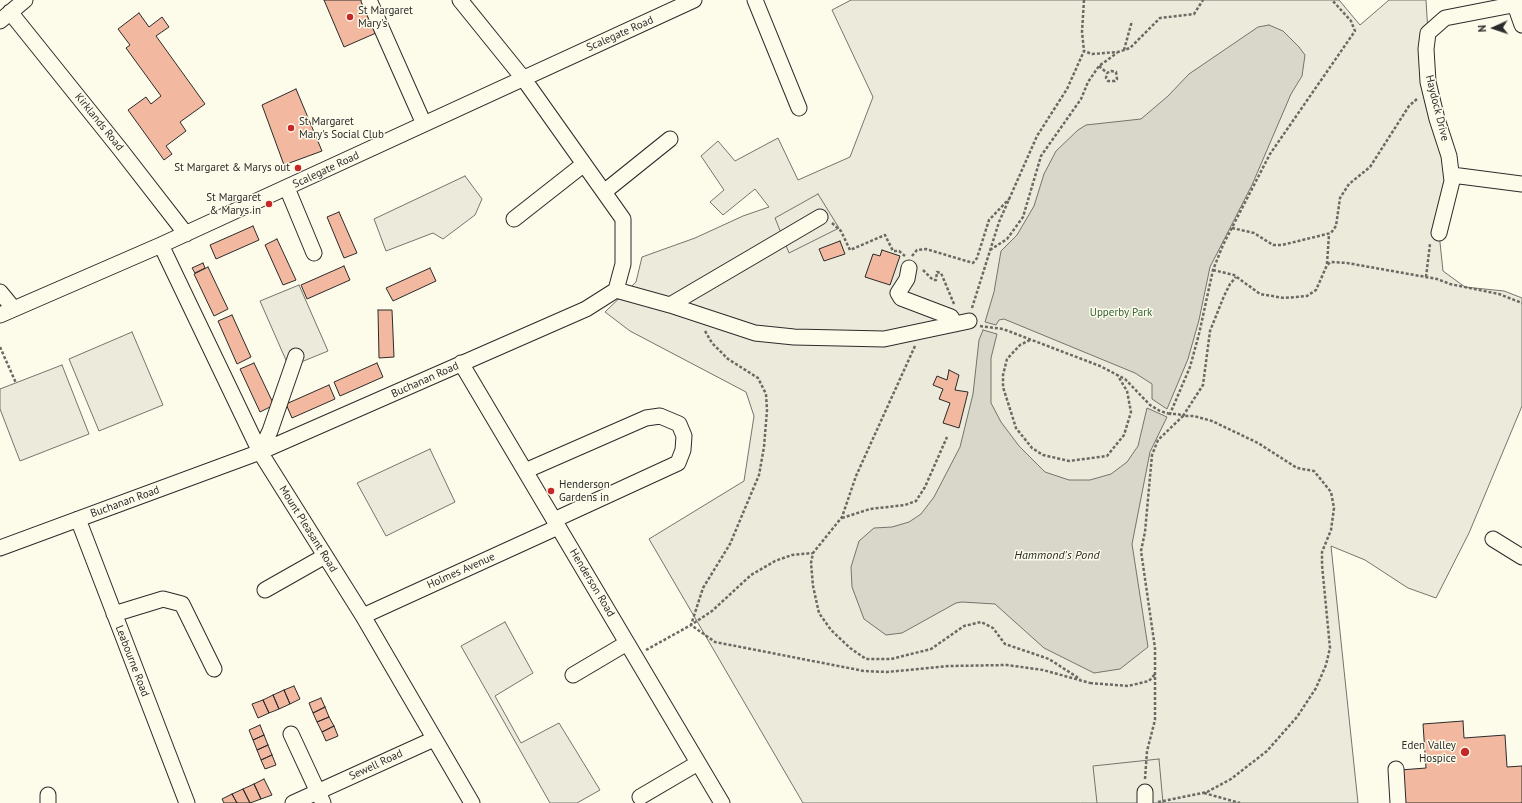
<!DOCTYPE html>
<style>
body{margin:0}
#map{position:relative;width:1522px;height:803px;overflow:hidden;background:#fdfbea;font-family:"PT Sans",sans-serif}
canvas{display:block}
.north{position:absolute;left:1474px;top:8px;width:40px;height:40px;-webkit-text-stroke:3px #fdfbea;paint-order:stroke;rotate:267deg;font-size:11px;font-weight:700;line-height:16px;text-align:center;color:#2b2b2b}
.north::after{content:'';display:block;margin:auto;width:14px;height:18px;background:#2b2b2b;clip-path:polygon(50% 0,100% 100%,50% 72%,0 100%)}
</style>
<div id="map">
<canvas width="1522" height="803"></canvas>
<div class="north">N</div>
</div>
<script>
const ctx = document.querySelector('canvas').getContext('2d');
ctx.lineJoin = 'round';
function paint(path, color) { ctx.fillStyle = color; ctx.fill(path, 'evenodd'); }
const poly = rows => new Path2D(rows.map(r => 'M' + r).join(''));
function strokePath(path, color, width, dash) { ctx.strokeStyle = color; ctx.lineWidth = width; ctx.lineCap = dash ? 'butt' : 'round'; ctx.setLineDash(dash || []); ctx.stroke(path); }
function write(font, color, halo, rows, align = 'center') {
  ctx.font = font + ' "PT Sans",sans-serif'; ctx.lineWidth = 3; ctx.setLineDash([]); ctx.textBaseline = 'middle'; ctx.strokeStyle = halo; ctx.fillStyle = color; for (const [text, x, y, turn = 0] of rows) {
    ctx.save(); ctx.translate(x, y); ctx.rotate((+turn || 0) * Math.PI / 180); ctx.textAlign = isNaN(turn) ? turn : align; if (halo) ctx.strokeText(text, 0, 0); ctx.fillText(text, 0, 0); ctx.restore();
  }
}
const green = poly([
 [851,0,1339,0,1360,25,1389,0,1426,0,1428,33,1426,49,1449,156,1439,233,1443,271,1465,287,1504,291,1522,298,1522,406,1469,533,1436,598,1408,588,1365,560,1331,546,1358,803,803,803,649,539,744,481,754,416,746,392,630,331,605,312,636,282,642,257,695,238,743,216,769,207,755,189,723,215,710,202,724,190,701,156,718,141,735,161,778,138,798,180,850,157,873,97,832,10,851,0],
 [465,176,482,199,475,215,443,239,433,233,386,251,374,219,465,176],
 [299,285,328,351,289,367,260,301,299,285],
 [132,332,163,405,99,431,69,359,132,332],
 [62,365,89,434,20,461,0,409,0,389,62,365],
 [430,449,455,502,386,536,357,483,430,449],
 [505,622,533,673,495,696,521,743,559,723,600,790,577,803,550,803,461,646,505,622]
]);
const parking = poly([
 [818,194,839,228,789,253,775,218,818,194],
 [1159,759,1163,803,1097,803,1093,766,1159,759]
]);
const water = poly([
 [1269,25,1283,31,1299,47,1305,55,1302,76,1291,94,1252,185,1210,267,1199,320,1188,359,1167,409,1152,399,1152,384,1135,373,1004,319,999,320,996,325,985,322,994,292,1001,251,1017,235,1034,206,1044,174,1056,151,1078,130,1086,125,1141,119,1168,96,1189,74,1258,27,1269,25],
 [983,330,997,334,991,358,991,403,1001,422,1019,446,1045,472,1069,480,1090,480,1111,474,1127,462,1138,446,1147,408,1167,417,1150,452,1132,544,1148,647,1120,669,1094,673,1044,648,995,604,962,602,956,603,902,633,886,635,864,619,852,587,851,567,859,541,874,528,892,527,909,522,921,514,934,497,960,447,973,394,979,340,983,330]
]);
const building = poly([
 [324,0,362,0,376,33,344,47,324,0],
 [139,13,149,27,162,17,169,27,156,36,205,104,180,122,186,131,166,146,172,154,164,160,128,110,146,97,151,104,161,96,126,48,130,45,118,29,139,13],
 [296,89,322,151,284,165,262,105,296,89],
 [339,212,357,253,344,258,327,217,339,212],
 [253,226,259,240,216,259,210,245,253,226],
 [277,239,296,280,283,285,265,245,277,239],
 [840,241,845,254,824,261,819,249,840,241],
 [882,250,900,256,890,285,865,277,873,254,880,256,882,250],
 [203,263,205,268,195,273,192,268,203,263],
 [344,266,350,280,307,299,301,285,344,266],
 [208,267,228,309,214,316,194,274,208,267],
 [430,268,436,281,393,301,386,288,430,268],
 [378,310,392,310,394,357,379,358,378,310],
 [232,315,251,357,237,364,218,321,232,315],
 [254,363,274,405,260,412,240,369,254,363],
 [377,363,383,377,340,396,334,382,377,363],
 [949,370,959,375,955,390,968,392,959,428,943,423,950,403,939,399,943,389,933,385,937,376,947,380,949,370],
 [329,385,335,399,292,418,286,404,329,385],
 [294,686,300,699,290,704,284,690,294,686],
 [284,690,290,704,279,709,273,695,284,690],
 [273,695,279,709,269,713,263,700,273,695],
 [321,698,325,707,313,713,309,703,321,698],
 [263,700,269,713,258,718,252,704,263,700],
 [325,707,329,717,317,722,313,713,325,707],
 [329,717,334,726,322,732,317,722,329,717],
 [1463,721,1464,738,1505,735,1507,767,1522,766,1522,803,1403,803,1400,770,1426,768,1423,724,1463,721],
 [260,725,264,735,253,740,249,730,260,725],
 [334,726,338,736,326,741,322,732,334,726],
 [264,735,268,745,257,750,253,740,264,735],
 [268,745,272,755,261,760,257,750,268,745],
 [272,755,276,765,265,769,261,760,272,755],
 [264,779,272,795,261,799,254,784,264,779],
 [254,784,261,799,250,803,243,789,254,784],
 [243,789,250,803,237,803,232,794,243,789],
 [232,794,237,803,224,803,222,799,232,794]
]);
const path = poly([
 [1084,0,1082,32,1084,51],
 [1124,50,1132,21],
 [1099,66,1107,73,1111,71,1116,72,1117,79,1115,81,1108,81,1106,78,1107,73],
 [832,223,841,231,850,250,885,235,893,251,899,251,905,256],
 [1232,228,1254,233,1273,245,1282,245,1331,233,1336,226,1340,198,1349,184,1370,167,1409,106,1418,98],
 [990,250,1007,239,1023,217,1041,156,1081,99,1088,82,1099,66,1117,53],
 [912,256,917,250,926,249,973,263,977,258,989,220,1009,199],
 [1327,264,1329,234],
 [923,270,933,280,936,280,937,272,941,273,954,304],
 [1213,270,1234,275,1260,294,1284,298,1307,296,1316,290,1327,265,1331,262,1347,263,1437,279,1450,284,1499,294,1522,303],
 [1426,277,1430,244],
 [972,308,999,222,1037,136,1067,89,1084,51,1092,54,1118,52,1130,48,1160,18,1194,14,1203,0],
 [980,326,1003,329,1100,366,1125,379,1150,405,1160,411,1170,414],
 [705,331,712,343,728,359,758,378,766,394,767,410,764,447,759,475,730,544,703,588,691,625,715,642,864,671,887,672,949,666,1007,665,1043,670,1090,683],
 [1030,340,1020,345,1007,359,1003,375,1003,387,1016,428,1032,448,1043,455,1069,461,1107,456,1124,435,1131,412,1127,391,1118,376],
 [915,346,856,476,842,517,813,553,811,563,813,586,819,613,831,630,850,648,866,659,891,659,931,649,964,626,981,622,993,628,1005,644,1049,659,1080,679],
 [0,347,16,383],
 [1183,416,1203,385,1210,331,1224,296,1230,284,1236,277],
 [842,518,870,509,905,505,916,501,925,487,947,437],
 [646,650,691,625,712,611,751,575,775,561,792,555,813,553],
 [1090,683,1128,686,1149,681,1155,674],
 [1145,779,1147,751,1155,720,1155,648,1141,551,1145,532,1152,455,1158,440,1183,416,1178,414,1170,414,1190,367,1199,334,1213,270,1223,245,1270,154,1355,31,1351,21,1332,0],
 [1204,793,1240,803],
 [1158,802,1207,792,1231,779,1267,751,1297,717,1316,688,1326,665,1330,648,1322,565,1322,552,1331,530,1334,508,1331,492,1314,471,1297,468,1258,443,1212,421,1194,416,1183,416]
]);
const minor = poly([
 [369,0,424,124],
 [755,0,799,108],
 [1515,5,1522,25],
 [10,12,120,149,186,234],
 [0,21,25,0],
 [1452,175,1522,184],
 [287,188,314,253],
 [604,192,670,139],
 [514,219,584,164],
 [1439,233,1452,181,1449,156,1437,119,1428,82,1426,49,1428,33,1445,18,1522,3],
 [161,245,260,452,363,616,472,803],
 [909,268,907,279,898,293,901,298,951,317,955,324],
 [616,290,670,305,820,217],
 [0,292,14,309],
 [670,305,755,333,794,337,884,339,969,321],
 [0,315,161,245,694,0],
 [461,363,722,803],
 [260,452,270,431,296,356],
 [525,471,646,418,660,416,679,424,684,436,683,450,678,463,554,520],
 [78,519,187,803],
 [1493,539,1522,557],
 [0,548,260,452,586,309,616,290,623,264,623,219,523,78,460,0],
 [265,590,325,556],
 [114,614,163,599,182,604,214,669],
 [363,616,558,527],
 [573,675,627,643],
 [291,734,323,803],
 [1396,769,1398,803],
 [1145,792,1145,803],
 [48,795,48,803],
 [640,797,698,763],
 [293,803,434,739]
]);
const markers = [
 [350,17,4,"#c62828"],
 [291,128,4,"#c62828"],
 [298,168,4,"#c62828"],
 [269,204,4,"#c62828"],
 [551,491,4,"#c62828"],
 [1465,752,5,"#c62828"]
];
const poiNames = [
 ["St Margaret",358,11],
 ["Mary's",358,24],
 ["St Margaret",299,122],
 ["Mary's Social Club",299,135],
 ["St Margaret & Marys out",290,168,"right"],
 ["St Margaret",261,198,"right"],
 ["& Marys in",261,211,"right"],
 ["Henderson",559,485],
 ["Gardens in",559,498],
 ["Eden Valley",1456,746,"right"],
 ["Hospice",1456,759,"right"]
];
const streetNames = [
 ["Scalegate Road",620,34,-24],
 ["Haydock Drive",1437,108,76],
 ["Kirklands Road",99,122,51],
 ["Scalegate Road",326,170,-25],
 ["Buchanan Road",425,380,-24],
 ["Buchanan Road",125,502,-20],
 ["Mount Pleasant Road",308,529,58],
 ["Holmes Avenue",461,571,-24],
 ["Henderson Road",592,583,59],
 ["Leabourne Road",132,661,69],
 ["Sewell Road",376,765,-25]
];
const parkNames = [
 ["Upperby Park",1121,313]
];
const waterNames = [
 ["Hammond's Pond",1057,556]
];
paint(green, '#ecebdb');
strokePath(green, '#74746e', 1);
paint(parking, '#eceadb');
strokePath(parking, '#74746e', 1);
paint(water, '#d8d7c9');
strokePath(water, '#74746e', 1);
paint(building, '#f2b8a0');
strokePath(building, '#2b2b2b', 1);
strokePath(minor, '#2b2b2b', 17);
strokePath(path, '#6a6964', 2.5, [3, 2]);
strokePath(minor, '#fdfbea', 15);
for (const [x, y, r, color] of markers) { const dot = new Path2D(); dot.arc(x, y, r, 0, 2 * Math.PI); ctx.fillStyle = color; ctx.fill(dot); strokePath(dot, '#fdfbea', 1.5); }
write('11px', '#2b2b2b', '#fdfbea', poiNames, 'left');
write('11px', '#2b2b2b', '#fdfbea', streetNames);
write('11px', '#34623c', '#fdfbea', parkNames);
write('italic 12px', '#2b2b2b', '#fdfbea', waterNames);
</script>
